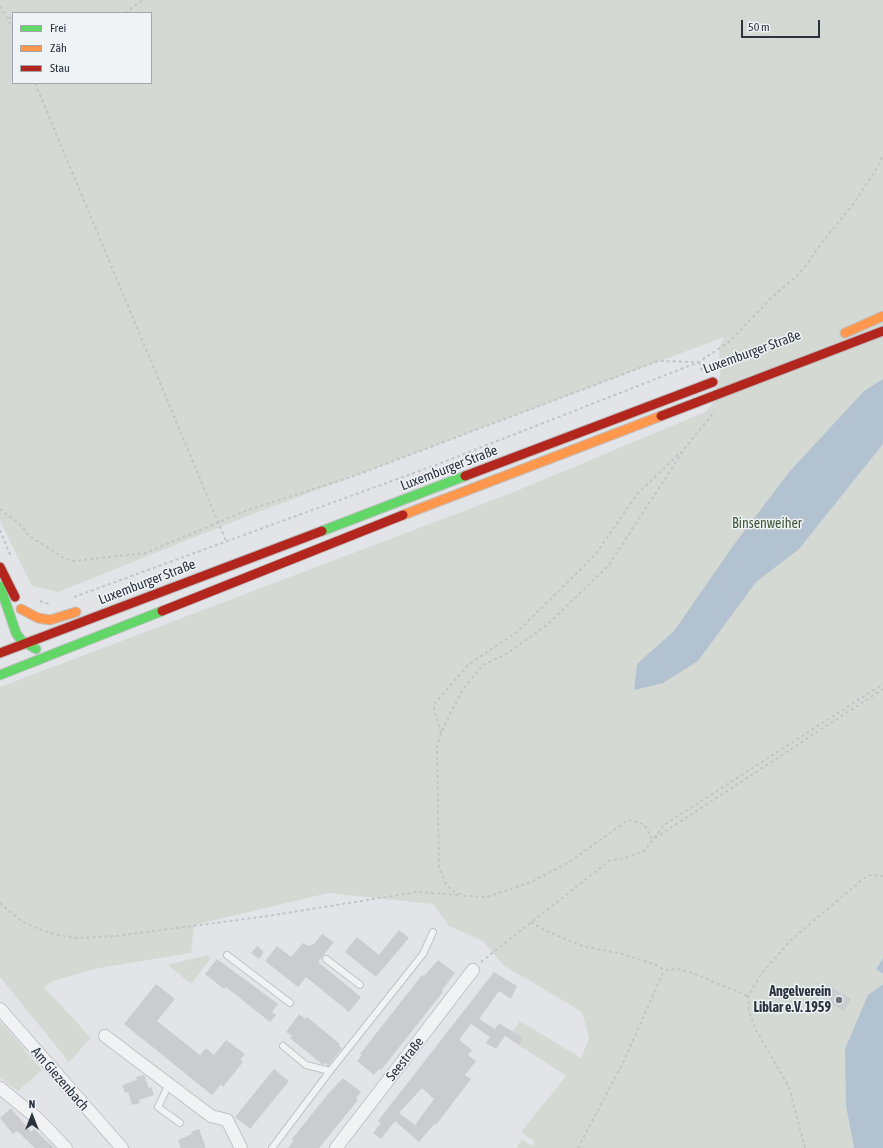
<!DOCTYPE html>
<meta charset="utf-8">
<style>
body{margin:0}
#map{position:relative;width:883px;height:1148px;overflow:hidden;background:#e2e4e7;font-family:"Asap Condensed",sans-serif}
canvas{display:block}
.legend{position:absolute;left:12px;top:12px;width:140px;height:72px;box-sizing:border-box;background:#f0f3f6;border:1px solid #a1a6ad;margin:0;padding:5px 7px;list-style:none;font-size:12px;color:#2b333f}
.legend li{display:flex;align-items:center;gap:8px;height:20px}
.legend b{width:20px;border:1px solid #a1a6ad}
.north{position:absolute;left:12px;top:1096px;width:40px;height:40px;-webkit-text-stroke:3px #f0f3f6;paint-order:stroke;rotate:0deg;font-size:11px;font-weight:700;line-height:16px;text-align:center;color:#2b333f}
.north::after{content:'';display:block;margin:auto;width:14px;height:18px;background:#2b333f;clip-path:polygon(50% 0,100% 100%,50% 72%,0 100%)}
.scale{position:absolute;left:741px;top:20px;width:79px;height:18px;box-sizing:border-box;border:2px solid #2b333f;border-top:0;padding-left:5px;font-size:12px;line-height:14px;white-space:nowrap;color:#2b333f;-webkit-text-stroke:3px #f0f3f6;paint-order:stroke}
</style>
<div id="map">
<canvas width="883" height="1148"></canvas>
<ul class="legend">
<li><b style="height:5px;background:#63d668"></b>Frei</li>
<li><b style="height:5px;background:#ff974d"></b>Zäh</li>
<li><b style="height:5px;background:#b3261e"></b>Stau</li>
</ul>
<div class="north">N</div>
<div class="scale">50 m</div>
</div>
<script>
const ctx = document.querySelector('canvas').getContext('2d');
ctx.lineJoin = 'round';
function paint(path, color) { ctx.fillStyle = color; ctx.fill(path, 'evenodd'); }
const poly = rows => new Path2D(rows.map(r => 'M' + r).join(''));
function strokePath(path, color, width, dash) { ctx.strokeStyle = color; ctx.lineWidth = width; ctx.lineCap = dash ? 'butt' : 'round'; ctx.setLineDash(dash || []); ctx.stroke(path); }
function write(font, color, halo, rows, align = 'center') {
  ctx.font = font + ' "Asap Condensed",sans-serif'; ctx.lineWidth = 3; ctx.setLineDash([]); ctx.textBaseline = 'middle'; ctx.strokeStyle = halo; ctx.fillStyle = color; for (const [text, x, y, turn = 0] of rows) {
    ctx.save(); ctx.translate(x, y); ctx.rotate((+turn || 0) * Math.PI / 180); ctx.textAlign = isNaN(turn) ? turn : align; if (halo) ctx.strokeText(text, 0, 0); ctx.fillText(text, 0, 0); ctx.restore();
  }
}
const green = poly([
 [0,0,883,0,883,958,876,969,883,974,883,984,868,995,846,1106,854,1148,516,1148,522,1139,532,1146,535,1142,521,1132,566,1076,508,1038,520,1021,581,1058,589,1038,582,1012,503,965,483,941,449,926,433,904,328,893,194,925,191,953,99,968,53,981,44,987,91,1038,69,1062,0,977,0,687,514,492,705,412,712,405,720,375,719,347,724,337,240,519,58,592,32,586,0,521],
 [13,13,151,13,151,83,13,83],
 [207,955,211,958,191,984,168,965],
 [0,1021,42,1070,18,1091,0,1078]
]);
const water = poly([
 [883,379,883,444,799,549,756,582,698,661,663,683,634,690,637,664,674,631,733,546,790,471,864,391],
 [883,958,883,974,876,969],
 [883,984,883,1148,854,1148,846,1106,845,1049,868,995]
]);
const building = poly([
 [399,930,409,938,376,977,345,952,357,937,379,955],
 [322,934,334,942,318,962,361,997,349,1012,306,977,298,987,265,961,277,946,291,957,303,943,308,946,314,944],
 [257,946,263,951,263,954,259,959,251,953],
 [217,959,278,1004,272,1012,276,1015,270,1022,226,987,224,989,205,974],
 [438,960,455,973,442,990,443,992,381,1070,379,1069,374,1075,357,1061,362,1055,360,1054,422,975,424,976],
 [494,972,517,986,511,999,499,991,479,1019,495,1029,499,1023,523,1038,519,1045,505,1036,496,1049,486,1043,490,1037,471,1024,459,1040,472,1050,468,1055,476,1061,465,1075,471,1079,436,1125,435,1123,419,1142,395,1121,381,1139,373,1133,381,1123,378,1121],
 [422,1088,434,1099,415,1125,399,1113],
 [156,984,175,999,157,1021,200,1055,206,1048,214,1055,226,1040,245,1054,240,1060,243,1062,223,1087,221,1084,212,1095,124,1024],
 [828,985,851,999,844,1011,827,1001,828,999,822,995],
 [299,1014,305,1019,307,1017,340,1044,339,1046,342,1048,328,1066,325,1063,323,1065,290,1038,292,1036,286,1032],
 [274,1069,289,1081,250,1129,235,1117],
 [144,1075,149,1088,151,1087,154,1095,139,1100,140,1103,132,1105,128,1092,125,1093,122,1085,137,1080,136,1077],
 [343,1078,361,1092,356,1098,358,1100,340,1122,319,1148,288,1148,294,1140,292,1139,328,1094],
 [11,1108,31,1132,34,1129,54,1148,35,1148,17,1131,13,1134,0,1118],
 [199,1129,206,1148,181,1148,178,1140,192,1134,191,1132]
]);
const path = poly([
 [0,6,13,29],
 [125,13,143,0],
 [8,18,13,18],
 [35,83,226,541],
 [699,362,702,371],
 [0,509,22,526,28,535,64,558,74,561,145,553,248,510,354,476,658,361,698,362],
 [0,530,11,557],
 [74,597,441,463,699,362,730,341,774,295,796,277,807,264,823,241,854,203,879,165,883,154],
 [40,601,49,604],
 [441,733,434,710,435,703,468,665,517,632,596,554,637,494,681,452],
 [655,838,883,689],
 [652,839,644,824,628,820,568,863,531,882,487,897,465,896,454,892,446,884,439,867,437,747,441,733,452,710,462,691,473,677,483,665,508,653,548,624,609,565,685,448,714,412],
 [0,903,21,921,39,929,57,935,78,938,115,936,268,916,417,892,459,895],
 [531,922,542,929,582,946,623,954,656,965,664,970,678,969,690,972,748,996],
 [481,962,609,861,628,857,644,851,664,825,883,684],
 [578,1148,624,1061,664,970],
 [805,1148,789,1087,756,1030,749,1011,748,996,761,974,791,940,863,879,869,875,883,876]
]);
const lane = poly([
 [227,955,290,1003],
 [326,959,360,985],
 [283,1046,306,1065,330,1071],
 [169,1084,158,1107,180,1123],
 [272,1148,330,1071,423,954,433,932]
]);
const street = poly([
 [0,1009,122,1148],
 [105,1036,211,1116,227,1120,241,1148],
 [0,1088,37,1118,66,1148],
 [336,1148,473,970]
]);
const fast = poly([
 [322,531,465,476],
 [0,586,16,633,21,640,36,649],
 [0,675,162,611]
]);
const slow = poly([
 [845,333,883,316],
 [403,515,661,416],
 [21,609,38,618,50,620,76,612]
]);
const jam = poly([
 [661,416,883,331],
 [465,476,713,382],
 [0,567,15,597],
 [162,611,403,515],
 [0,653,322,531]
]);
const markers = [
 [839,1000,4,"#6b717a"]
];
const streetNames = [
 ["Luxemburger Straße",752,352,-20],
 ["Luxemburger Straße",449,468,-21],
 ["Luxemburger Straße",147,582,-21],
 ["Seestraße",405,1059,-52],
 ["Am Giezenbach",60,1079,49]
];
const parkNames = [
 ["Binsenweiher",767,524]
];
const poiNames = [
 ["Angelverein",831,992],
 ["Liblar e.V. 1959",831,1008]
];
paint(green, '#d4dad3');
paint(water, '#b3c2d0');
paint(building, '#cacccf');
strokePath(lane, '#c1c2c5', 8);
strokePath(street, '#c1c2c5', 14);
strokePath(fast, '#bfc1c4', 11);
strokePath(slow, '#bfc1c4', 11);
strokePath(jam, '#bfc1c4', 11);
strokePath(path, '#c2c5c7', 2, [3, 3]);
strokePath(lane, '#f1f2f4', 6);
strokePath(street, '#f1f2f4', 12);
strokePath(fast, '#63d668', 9);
strokePath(slow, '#ff974d', 9);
strokePath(jam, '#b3261e', 9);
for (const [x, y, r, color] of markers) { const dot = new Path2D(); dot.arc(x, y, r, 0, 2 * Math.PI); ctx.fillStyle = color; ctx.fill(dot); strokePath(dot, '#f0f3f6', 1.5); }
write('14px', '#2b333f', '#f0f3f6', streetNames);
write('14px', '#415939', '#f0f3f6', parkNames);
write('bold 14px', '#2b333f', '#f0f3f6', poiNames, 'right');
</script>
